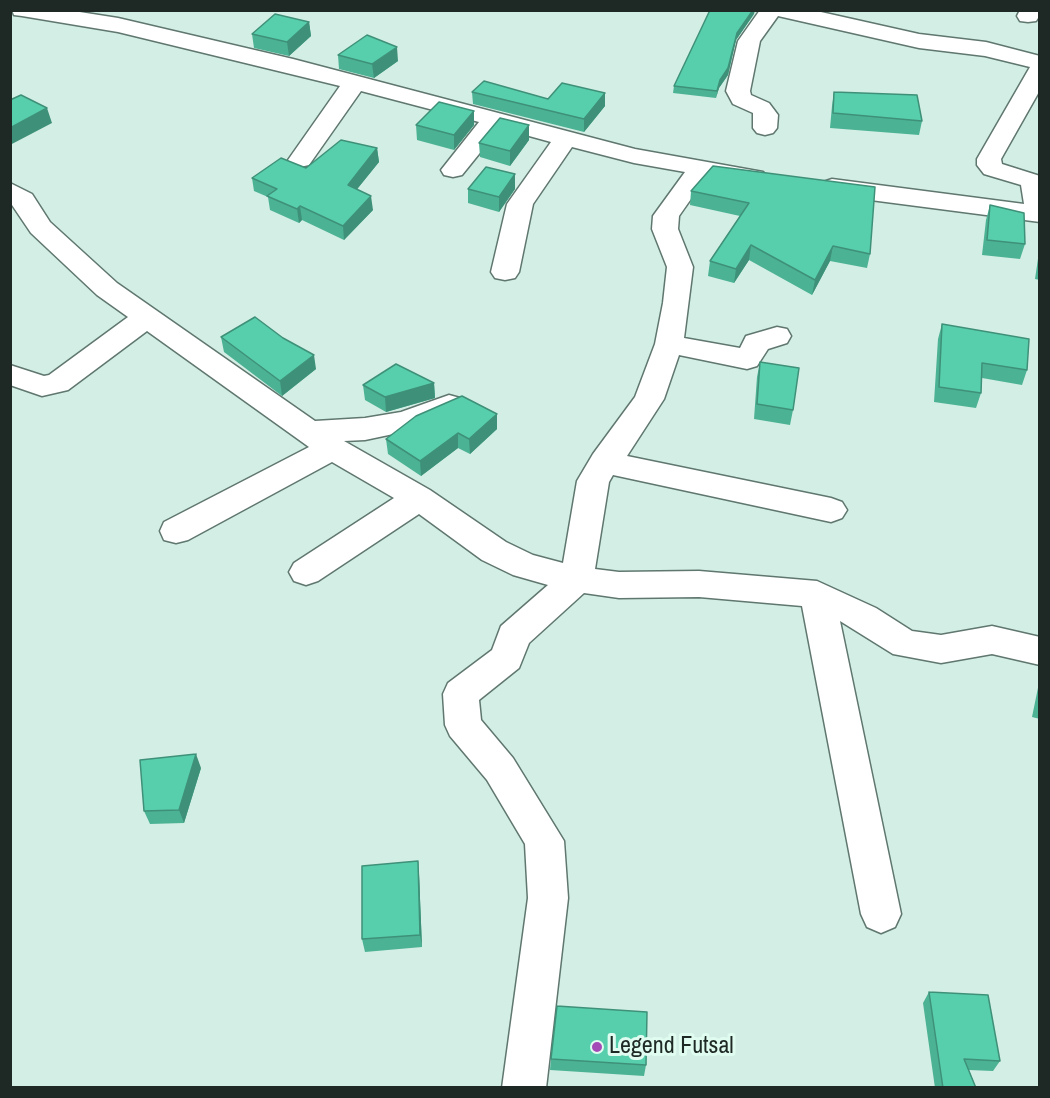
<!DOCTYPE html>
<style>
body{margin:0}
#map{position:relative;width:1050px;height:1098px;overflow:hidden;background:#d3eee4;font-family:"Archivo Narrow",sans-serif}
canvas{display:block}
.frame{position:absolute;inset:0;border:12px solid #1e2824;pointer-events:none}
</style>
<div id="map">
<canvas width="1050" height="1098"></canvas>
<div class="frame"></div>
</div>
<script>
const ctx = document.querySelector('canvas').getContext('2d');
ctx.lineJoin = 'round';
const poly = rows => new Path2D(rows.map(r => 'M' + r).join(''));
function strokePath(path, color, width, dash) { ctx.strokeStyle = color; ctx.lineWidth = width; ctx.lineCap = dash ? 'butt' : 'round'; ctx.setLineDash(dash || []); ctx.stroke(path); }
function paint(path, color) { ctx.fillStyle = color; ctx.fill(path, 'evenodd'); }
function write(font, color, halo, rows, align = 'center') {
  ctx.font = font + ' "Archivo Narrow",sans-serif'; ctx.lineWidth = 6; ctx.setLineDash([]); ctx.textBaseline = 'middle'; ctx.strokeStyle = halo; ctx.fillStyle = color; for (const [text, x, y, turn = 0] of rows) {
    ctx.save(); ctx.translate(x, y); ctx.rotate((+turn || 0) * Math.PI / 180); ctx.textAlign = isNaN(turn) ? turn : align; if (halo) ctx.strokeText(text, 0, 0); ctx.fillText(text, 0, 0); ctx.restore();
  }
}
const minor = poly([
 [12,10,67,10,118,18,293,59,635,149,763,172,767,177,763,182,754,185,707,176,679,216,678,229,693,267,684,338,740,348,746,336,777,327,787,329,791,336,787,343,768,349,757,366,747,369,679,355,664,399,627,456,831,498,842,502,847,510,842,518,831,522,613,475,609,482,595,569,619,572,699,571,817,581,876,608,912,631,941,635,992,626,1040,637,1040,665,992,654,941,663,893,654,840,621,901,914,895,927,881,933,867,927,861,914,802,606,699,597,619,598,584,593,529,643,519,668,479,700,481,720,513,758,564,841,568,898,546,1088,502,1088,528,898,525,844,487,780,450,736,445,725,443,694,448,683,492,650,501,626,548,585,513,575,482,560,419,514,318,581,306,585,294,581,289,572,294,563,394,498,332,462,188,540,176,543,164,540,160,531,164,522,309,447,147,331,68,390,42,396,10,385,10,365,44,376,49,375,128,317,97,295,31,233,10,202,10,183,32,194,50,222,117,283,315,421,365,418,401,412,449,395,460,398,464,405,460,412,417,429,365,440,344,441,430,490,506,542,533,555,563,563,577,481,593,454,635,397,655,344,663,303,667,267,652,229,653,216,685,172,634,163,572,147,533,204,519,272,515,278,505,280,495,278,491,272,507,204,551,142,500,128,462,175,453,177,444,175,441,170,479,122,361,91,309,165,300,167,291,165,288,160,340,86,118,32,22,16,14,15,12,10],
 [760,10,812,10,919,34,986,42,1040,56,1040,90,1001,159,1002,164,1040,176,1040,222,832,195,823,192,819,187,823,182,832,179,1024,204,1021,185,984,174,977,165,977,159,1030,67,985,56,919,48,778,16,760,41,750,91,751,95,769,103,778,115,777,128,773,133,765,135,757,133,753,128,753,113,733,104,726,91,738,41,760,10],
 [1020,10,1040,10,1040,15,1036,21,1028,22,1020,21,1017,16,1020,10]
]);
const wall = poly([
 [754,14,736,40,728,75,719,88,716,98,673,93,674,86],
 [309,22,311,36,289,56,254,48,252,34],
 [338,55,398,61,374,78,339,69],
 [472,92,548,99,605,93,605,106,584,132,473,104],
 [834,92,922,121,919,135,830,128,832,106],
 [416,125,474,125,454,150,417,140],
 [529,140,510,166,480,157,479,143],
 [377,148,379,162,357,189,373,210,344,240,302,220,299,223,270,210,268,197,254,191,252,178,306,168],
 [713,166,870,254,867,268,830,261,812,295,749,260,734,283,708,276,710,261,740,216,690,205,691,191],
 [515,174,515,189,499,212,468,203,468,189],
 [990,205,1025,244,1020,259,982,255,986,220],
 [1040,245,1040,280,1035,279],
 [942,324,1027,370,1022,385,982,378,981,393,976,408,934,402,938,339],
 [221,337,316,369,282,396,224,352],
 [760,362,793,410,790,425,754,419,757,377],
 [434,383,435,398,386,412,365,400,363,385],
 [497,414,497,429,470,454,458,448,421,476,388,454,386,439],
 [1040,678,1040,719,1032,717],
 [201,768,184,823,150,824,144,811],
 [419,874,422,947,365,952,362,939],
 [929,992,1000,1061,993,1071,969,1070,976,1088,935,1088,923,1003],
 [551,1059,646,1065,644,1076,550,1070]
]);
const shadedWall = poly([
 [753,10,755,10,754,14,736,40,728,75,719,88,716,98,720,80,737,33],
 [309,22,311,36,289,56,287,42],
 [397,47,398,61,374,78,372,64],
 [605,93,605,106,584,132,584,119],
 [47,108,52,123,10,145,10,128],
 [474,111,474,125,454,150,454,135],
 [529,125,529,140,510,166,510,151],
 [377,148,379,162,350,198,348,185],
 [515,174,515,189,499,212,499,197],
 [371,196,373,210,344,240,343,226],
 [300,206,302,220,299,223,297,209],
 [751,245,749,260,734,283,736,269],
 [833,246,830,261,812,295,815,280],
 [314,355,316,369,282,396,280,381],
 [434,383,435,398,386,412,385,397],
 [497,414,497,429,470,454,469,439],
 [458,433,458,448,421,476,420,461],
 [196,754,201,768,184,823,179,810],
 [418,861,419,874,422,947,420,935]
]);
const building = poly([
 [710,10,753,10,737,33,728,68,720,80,717,91,674,86,710,10],
 [275,14,309,22,287,42,252,34,275,14],
 [367,35,397,47,372,64,338,55,367,35],
 [484,81,548,99,562,83,605,93,584,119,472,92,484,81],
 [834,92,917,95,922,121,833,113,834,92],
 [21,95,47,108,10,128,10,100,21,95],
 [439,102,474,111,454,135,416,125,439,102],
 [500,118,529,125,510,151,479,143,500,118],
 [341,140,377,148,348,185,371,196,343,226,300,206,297,209,267,196,277,189,252,178,281,158,306,168,341,140],
 [713,166,875,187,870,254,833,246,815,280,751,245,736,269,710,261,749,203,691,191,713,166],
 [486,167,515,174,499,197,468,189,486,167],
 [990,205,1024,213,1025,244,987,240,990,205],
 [255,317,283,338,314,355,280,381,221,337,255,317],
 [942,324,1029,339,1027,370,982,363,981,393,939,387,942,324],
 [760,362,799,368,793,410,757,404,760,362],
 [396,364,434,383,385,397,363,385,396,364],
 [462,396,497,414,469,439,458,433,420,461,386,439,416,416,462,396],
 [196,754,179,810,144,811,140,760,196,754],
 [418,861,420,935,362,939,362,866,418,861],
 [929,992,988,995,1000,1061,964,1059,976,1088,943,1088,929,992],
 [557,1006,647,1012,646,1065,551,1059,557,1006]
]);
const markers = [
 [597,1047,6,"#a44ab6"]
];
const nearPoinames = [
 ["Legend Futsal",609,1047]
];
strokePath(minor, '#5f776e', 3);
paint(minor, '#fff');
paint(wall, '#4cb294');
paint(shadedWall, '#3e9178');
paint(building, '#58cfac');
strokePath(building, '#3e9178', 1.5);
for (const [x, y, r, color] of markers) { const dot = new Path2D(); dot.arc(x, y, r, 0, 2 * Math.PI); ctx.fillStyle = color; ctx.fill(dot); strokePath(dot, '#e0fcf1', 2); }
write('24px', '#1e2824', '#e0fcf1', nearPoinames, 'left');
</script>
